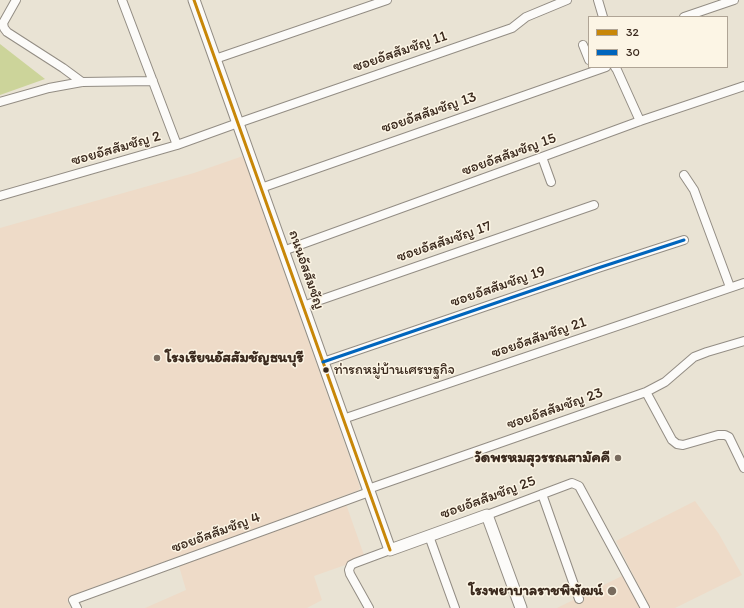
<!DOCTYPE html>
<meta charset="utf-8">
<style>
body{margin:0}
#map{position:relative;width:744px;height:608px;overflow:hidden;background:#e9e3d4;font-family:Itim,sans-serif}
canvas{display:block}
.legend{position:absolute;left:588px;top:16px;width:140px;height:52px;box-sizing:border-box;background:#fcf5e5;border:1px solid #afa495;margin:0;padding:5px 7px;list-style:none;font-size:12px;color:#3b2a1e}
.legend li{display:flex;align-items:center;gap:8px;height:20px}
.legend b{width:20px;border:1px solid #afa495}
</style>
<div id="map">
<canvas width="744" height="608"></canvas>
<ul class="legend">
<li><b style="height:5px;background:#c88708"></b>32</li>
<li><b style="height:5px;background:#0065bd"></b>30</li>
</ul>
</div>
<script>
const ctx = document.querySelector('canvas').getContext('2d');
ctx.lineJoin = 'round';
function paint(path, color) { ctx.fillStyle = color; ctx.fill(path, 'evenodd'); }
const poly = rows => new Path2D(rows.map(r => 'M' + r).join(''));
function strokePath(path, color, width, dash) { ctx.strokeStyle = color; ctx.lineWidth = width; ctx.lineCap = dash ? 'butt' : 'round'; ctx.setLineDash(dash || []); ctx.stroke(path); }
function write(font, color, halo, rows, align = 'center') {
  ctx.font = font + ' Itim,"Playpen Sans Thai",sans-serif'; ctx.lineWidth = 3; ctx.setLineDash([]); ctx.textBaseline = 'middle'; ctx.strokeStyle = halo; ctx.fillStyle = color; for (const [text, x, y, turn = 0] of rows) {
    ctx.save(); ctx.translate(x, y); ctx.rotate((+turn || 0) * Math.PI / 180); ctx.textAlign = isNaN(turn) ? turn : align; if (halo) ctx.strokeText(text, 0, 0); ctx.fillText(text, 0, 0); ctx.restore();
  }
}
const built = poly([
 [243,156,360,487,359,490,274,522,94,587,67,601,71,608,0,608,0,228,194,173],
 [695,501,719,534,742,575,675,608,650,608,616,541],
 [346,504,365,558,314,576,322,600,307,608,145,608,186,590,179,566],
 [624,575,642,608,557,608]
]);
const green = poly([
 [0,44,45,79,0,95]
]);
const minor = poly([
 [16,0,3,23,4,28,7,32,63,68,82,82],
 [122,0,177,145],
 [598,0,603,17],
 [684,17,734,0],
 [583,45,589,60],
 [215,59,387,0],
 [615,67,617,70,640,121],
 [0,102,49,88,82,82,153,81],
 [542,157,551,182],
 [684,175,694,190,730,287],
 [261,188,606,67],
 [0,196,177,145,238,123,512,28,526,17,567,0],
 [283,251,542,157,640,121,744,86],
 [303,306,594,205],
 [323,362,598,268,684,240],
 [646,392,672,440,677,444,683,445,718,435,725,435,729,437,744,468],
 [343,419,744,283],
 [368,489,646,392,665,382,694,357,707,352,744,341],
 [542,494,579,599],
 [487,515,572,483,579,486,645,608],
 [429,536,455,608],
 [77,608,73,600,301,517,369,492],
 [369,608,350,574,349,570,351,565,355,563,390,550]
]);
const tertiary = poly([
 [194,0,390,550,487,515,521,608]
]);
const bus1 = poly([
 [194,0,390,550]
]);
const bus2 = poly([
 [323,362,598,268,684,240]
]);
const markers = [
 [157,358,4,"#786b5e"],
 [326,370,3.5,"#3b2a1e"],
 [618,458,4,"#786b5e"],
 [612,591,5,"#786b5e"]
];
const busNames = [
 ["ท่ารถหมู่บ้านเศรษฐกิจ",334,370]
];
const streetNames = [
 ["ซอยอัสสัมชัญ 11",400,52,-19],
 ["ซอยอัสสัมชัญ 13",429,113,-19],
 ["ซอยอัสสัมชัญ 2",116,149,-16],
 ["ซอยอัสสัมชัญ 15",509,155,-20],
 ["ซอยอัสสัมชัญ 17",444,242,-19],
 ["ถนนอัสสัมชัญ",306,270,71],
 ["ซอยอัสสัมชัญ 19",498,287,-19],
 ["ซอยอัสสัมชัญ 21",539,338,-19],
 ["ซอยอัสสัมชัญ 23",555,409,-19],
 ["ซอยอัสสัมชัญ 25",488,498,-20],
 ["ซอยอัสสัมชัญ 4",216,533,-20]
];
const poiNames = [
 ["โรงเรียนอัสสัมชัญธนบุรี",165,358,"left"],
 ["วัดพรหมสุวรรณสามัคคี",610,458],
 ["โรงพยาบาลราชพิพัฒน์",603,591]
];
paint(built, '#eedbc8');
paint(green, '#ccd49a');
strokePath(minor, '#938d84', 10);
strokePath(tertiary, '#938d84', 13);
strokePath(minor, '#fcfbf9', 8);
strokePath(tertiary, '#fcfbf9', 11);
strokePath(bus1, '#c88708', 3);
strokePath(bus2, '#0065bd', 3);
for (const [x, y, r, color] of markers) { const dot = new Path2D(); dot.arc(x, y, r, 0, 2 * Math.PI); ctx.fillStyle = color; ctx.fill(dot); strokePath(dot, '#fcf5e5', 1.5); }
write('14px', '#3b2a1e', '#fcf5e5', busNames, 'left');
write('15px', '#3b2a1e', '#fcf5e5', streetNames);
write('bold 15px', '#3b2a1e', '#fcf5e5', poiNames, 'right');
</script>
